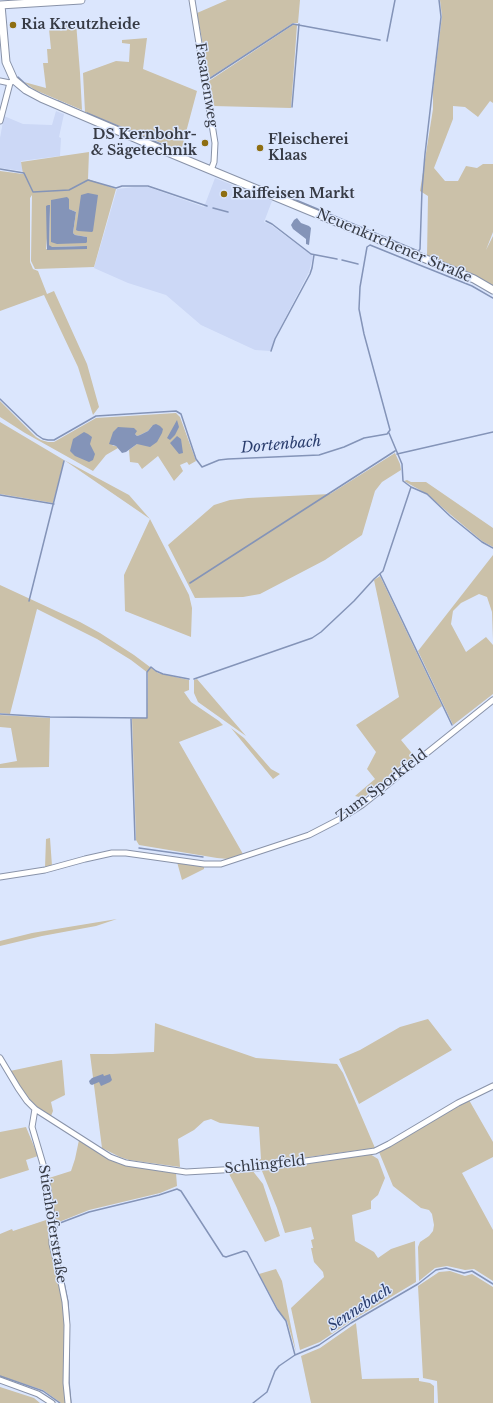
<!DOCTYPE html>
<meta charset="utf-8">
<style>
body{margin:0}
canvas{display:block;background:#dbe6fd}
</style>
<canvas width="493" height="1403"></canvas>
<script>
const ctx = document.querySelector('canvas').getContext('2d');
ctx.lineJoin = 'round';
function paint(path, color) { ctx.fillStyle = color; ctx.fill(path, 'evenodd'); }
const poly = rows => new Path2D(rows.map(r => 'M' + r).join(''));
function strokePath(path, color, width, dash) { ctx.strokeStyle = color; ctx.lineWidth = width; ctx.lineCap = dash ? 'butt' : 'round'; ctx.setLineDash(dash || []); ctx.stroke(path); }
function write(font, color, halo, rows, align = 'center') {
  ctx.font = font + ' "Libre Baskerville",serif'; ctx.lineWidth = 3; ctx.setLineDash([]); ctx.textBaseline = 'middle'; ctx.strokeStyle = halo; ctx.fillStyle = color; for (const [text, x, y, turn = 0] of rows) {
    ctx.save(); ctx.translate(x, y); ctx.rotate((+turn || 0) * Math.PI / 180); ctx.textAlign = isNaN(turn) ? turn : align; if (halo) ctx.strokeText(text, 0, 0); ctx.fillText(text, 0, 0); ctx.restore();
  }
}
const built = poly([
 [56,111,64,114,59,137,61,138,60,156,21,161,23,171,0,168,0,138,4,116,23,124,52,125],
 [215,178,272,201,264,222,271,225,313,256,309,272,279,330,270,351,255,350,201,325,166,295,128,283,94,268,117,189,134,187,148,187,204,207]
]);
const green = poly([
 [227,0,300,0,298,23,293,23,209,78,197,13],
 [440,0,493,0,493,103,490,101,478,117,465,107,453,106,453,119,434,168,445,181,458,181,466,166,477,168,483,164,493,164,493,232,486,250,493,236,493,286,427,257,428,196,420,191,433,109,433,90,442,16],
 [76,22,80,73,82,110,35,90,24,82,46,88,43,63,48,63,47,49,51,49,49,29],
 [293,25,297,25,291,108,213,106,209,81],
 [147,38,143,69,197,91,181,151,85,112,83,73,116,61,129,62,130,44,122,43,122,40],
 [89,152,88,179,116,189,94,267,35,269,31,261,32,195,30,198,30,262,33,269,38,271,47,294,54,291,87,364,99,407,93,415,78,367,44,295,0,311,0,171,23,174,21,162],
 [69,199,69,209,76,212,73,233,75,235,87,237,51,242],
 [50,206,49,245,51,247,87,246,46,249],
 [0,401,36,437,41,440,48,442,54,442,96,418,176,413,180,417,196,461,189,465,187,462,180,465,183,471,174,481,158,456,142,469,138,463,130,462,129,450,137,444,142,444,153,425,148,431,140,435,137,436,135,434,112,446,116,446,118,448,106,455,93,471,25,433,0,417],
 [0,422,64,460,129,495,150,519,189,595,192,608,191,637,125,611,124,575,150,519,64,460,53,503,0,494],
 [395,453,400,464,401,470,382,482,375,491,362,535,325,560,260,594,243,597,195,598,168,545,214,505,230,500,248,498,330,494],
 [407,480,411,482,426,482,493,528,493,547,482,541,451,515,427,494,404,481],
 [493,555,493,640,492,612,487,597,479,594,461,603,453,611,451,624,466,652,486,637,493,645,493,694,453,725,418,651],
 [380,576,442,706,401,740,415,757,363,798,355,796,375,779,367,769,376,752,356,725,399,697,374,580],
 [0,585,80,622,100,633,134,655,158,673,189,680,189,690,184,692,191,702,219,721,223,725,179,742,243,854,228,859,217,858,139,845,136,840,132,718,147,718,148,673,131,660,97,639,37,609,10,714,0,713],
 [197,679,246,736,198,702,194,693,194,680],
 [0,715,50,718,49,767,0,768,0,764,17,761,11,728,0,727],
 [231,728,244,738,271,769,280,774,273,779],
 [50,838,52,866,45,868,46,839],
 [177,862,204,866,204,869,182,880],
 [117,919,96,926,42,936,0,946,0,941,32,933],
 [428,1019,452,1050,359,1104,339,1059,360,1050,400,1027],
 [155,1023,256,1058,337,1064,343,1073,375,1148,250,1165,261,1159,259,1127,220,1123,211,1119,204,1121,194,1130,178,1139,180,1167,129,1160,120,1157,102,1148,90,1054,112,1054,154,1052],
 [62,1060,65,1095,51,1102,53,1111,51,1116,36,1107,30,1100,20,1088,10,1071],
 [469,1100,493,1142,493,1157,462,1173,493,1230,493,1281,474,1269,465,1270,447,1266,435,1268,419,1281,418,1247,420,1242,429,1236,433,1231,434,1225,432,1214,429,1210,421,1208,393,1186,379,1152],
 [26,1127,38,1156,26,1160,29,1170,0,1179,0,1132],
 [79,1140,117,1163,127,1166,176,1173,177,1186,160,1193,89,1210,59,1222,55,1227,53,1197,49,1178,71,1171,75,1159],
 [370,1154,378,1159,385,1178,378,1195,371,1201,371,1209,352,1215,355,1241,374,1252,378,1258,391,1249,415,1241,416,1282,351,1321,320,1342,300,1350,291,1308,324,1277,323,1272,314,1262,311,1248,313,1248,311,1240,314,1239,311,1227,285,1233,277,1208,262,1171,264,1169],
 [252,1170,263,1184,280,1236,265,1242,228,1172],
 [49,1219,50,1230,64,1308,66,1403,61,1403,43,1390,0,1376,0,1234,12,1229,13,1231],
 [276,1269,282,1281,296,1352,287,1321,281,1315,259,1274],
 [450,1271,465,1276,472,1274,493,1287,493,1403,438,1403,437,1381,423,1378,418,1286,439,1272],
 [356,1323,362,1379,419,1378,419,1381,430,1383,434,1386,434,1403,311,1403,301,1356,320,1348],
 [0,1387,34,1398,40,1403,0,1403]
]);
const water = poly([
 [88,193,98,195,93,231,92,232,78,231,76,230,81,195],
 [67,197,69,199,69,209,76,212,73,233,75,235,87,237,87,242,86,243,57,244,51,242,51,200],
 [48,205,50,205,49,245,52,247,87,246,87,249,47,250,46,206],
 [297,218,301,223,309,226,311,228,309,245,306,244,306,239,293,229,291,225,294,220],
 [177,420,179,427,175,435,170,440,167,438],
 [156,424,160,426,163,429,162,433,157,442,150,447,137,444,126,452,122,453,116,446,109,444,113,432,118,427,134,428,137,431,135,434,137,436,140,435,148,431,153,425],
 [84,432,88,434,92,437,90,444,95,454,93,460,89,462,75,456,70,451,73,439],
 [177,436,181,439,183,453,179,454,170,443],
 [103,1074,104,1076,110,1074,112,1080,110,1082,101,1086,99,1082,92,1085,90,1084,89,1081,92,1078]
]);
const stream = poly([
 [387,41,395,0],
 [18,77,31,89],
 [209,79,293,24,380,40],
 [58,101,80,111],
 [292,107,299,24],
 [87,113,175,150],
 [0,169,24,173,33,192,69,190,88,180,116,188,122,186,148,186,207,206],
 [272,190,418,251],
 [213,208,228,212],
 [266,221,272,224,311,254,337,259],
 [418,252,420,249,422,190,425,154,441,17,439,0],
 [342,260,358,264],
 [271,351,275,339,310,274,312,268,314,255],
 [0,399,37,435,43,439,48,440,54,440,96,416,176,411,181,414,196,459,202,467,219,460,228,459,319,455,344,447,364,438,387,434,390,430,364,334,359,309,360,287,367,247,370,245,417,264,472,286,493,298],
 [397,454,493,432],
 [411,487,427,494,450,516,482,542,493,548],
 [0,495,54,504],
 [380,574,452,725],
 [190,583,395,451],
 [29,601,64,461],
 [194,679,312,638,321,632,354,601,374,579,383,571,411,487,403,481,402,464,389,433],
 [0,714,50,717,147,718,147,672,151,667,156,671,163,674,189,679],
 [131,718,135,840],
 [139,848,203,857],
 [54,1232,60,1223,89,1212,159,1195,177,1189,181,1191,223,1256,226,1257,244,1251,247,1252,277,1309,286,1321,295,1355],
 [54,1234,68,1302,69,1319,69,1382,71,1403],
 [0,1376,43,1391,60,1403],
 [253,1403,267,1392,275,1371,279,1366,295,1355,319,1345,351,1323,418,1284,436,1270,446,1268,464,1273,472,1271,493,1284]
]);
const street = poly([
 [192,0,215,143,214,162,211,170],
 [0,81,10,83],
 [0,121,10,83,14,80],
 [0,877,45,870,85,859,112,853,126,853,204,864,221,864,309,835,340,819,362,805,493,700],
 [0,1058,18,1088,27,1101,35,1109,110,1157,126,1163,186,1172,257,1168,375,1151,389,1144,458,1103,493,1086],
 [35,1109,32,1127,45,1171,52,1216,52,1244,59,1272,65,1302,67,1325,66,1383,68,1403],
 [0,1380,38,1394,52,1403]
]);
const secondary = poly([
 [0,5,81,0],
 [1,5,6,62,14,80,26,90,41,98,172,154,474,279,493,290]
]);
const markers = [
 [13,25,4,"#8e6e11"],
 [205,143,4,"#8e6e11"],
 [260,148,4,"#8e6e11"],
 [224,194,4,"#8e6e11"]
];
const poiNames = [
 ["Ria Kreutzheide",21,25],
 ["DS Kernbohr-",197,135,"right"],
 ["& Sägetechnik",197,151,"right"],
 ["Fleischerei",268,140],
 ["Klaas",268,156],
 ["Raiffeisen Markt",232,194]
];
const streetNames = [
 ["Fasanenweg",206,85,81],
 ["Neuenkirchener Straße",394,246,23],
 ["Zum Sporkfeld",382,786,-37],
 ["Schlingfeld",265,1165,-6],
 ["Stienhöferstraße",52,1224,81]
];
const waterNames = [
 ["Dortenbach",281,445,-5],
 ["Sennebach",360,1308,-33]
];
paint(built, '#ccd8f6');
paint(green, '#cbc1a9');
paint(water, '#8494b8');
strokePath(stream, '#8494b8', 1.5);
strokePath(street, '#8993a9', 7);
strokePath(secondary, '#8993a9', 9);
strokePath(street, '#fff', 5);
strokePath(secondary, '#fff', 7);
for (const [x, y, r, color] of markers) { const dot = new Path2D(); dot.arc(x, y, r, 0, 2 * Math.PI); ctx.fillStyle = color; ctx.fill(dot); strokePath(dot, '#dbe6fd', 1.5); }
write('bold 14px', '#373b45', '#dbe6fd', poiNames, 'left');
write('14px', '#373b45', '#dbe6fd', streetNames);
write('italic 15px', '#2a3d6d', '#dbe6fd', waterNames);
</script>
